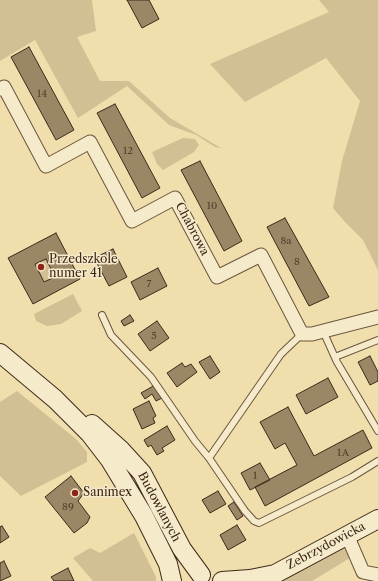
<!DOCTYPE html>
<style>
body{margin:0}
canvas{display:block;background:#f0dead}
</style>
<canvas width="378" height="581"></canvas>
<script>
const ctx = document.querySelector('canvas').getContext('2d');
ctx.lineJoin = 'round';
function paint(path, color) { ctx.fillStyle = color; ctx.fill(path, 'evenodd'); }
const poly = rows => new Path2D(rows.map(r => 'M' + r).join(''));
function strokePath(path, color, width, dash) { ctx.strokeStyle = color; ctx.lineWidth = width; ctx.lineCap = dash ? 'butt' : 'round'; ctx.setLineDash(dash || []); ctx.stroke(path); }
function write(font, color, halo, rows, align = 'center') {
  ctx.font = font + ' "Libre Caslon Text",serif'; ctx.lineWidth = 3; ctx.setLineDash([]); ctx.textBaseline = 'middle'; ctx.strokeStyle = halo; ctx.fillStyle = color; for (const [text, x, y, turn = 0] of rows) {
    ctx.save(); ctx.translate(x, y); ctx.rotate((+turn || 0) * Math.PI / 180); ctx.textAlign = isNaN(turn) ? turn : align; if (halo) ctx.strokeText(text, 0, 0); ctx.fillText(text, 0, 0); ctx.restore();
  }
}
const green = poly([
 [0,0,92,0,96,31,77,37,100,81,129,81,170,118,221,148,215,147,196,135,169,125,127,86,78,118,35,40,0,61],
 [319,0,378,0,378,270,363,240,345,222,333,208,342,161,360,101,326,58,245,102,210,64,329,12],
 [183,138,195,139,199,145,194,152,163,170,157,164,152,152],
 [46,259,55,277,44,282,35,264],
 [73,294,82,311,61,324,47,326,36,321,34,314],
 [17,391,76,439,87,452,87,462,21,496,0,476,0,402],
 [134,533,156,577,156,581,93,581,73,558,90,548,100,553],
 [341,547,346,549,350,553,350,558,312,581,283,581]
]);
const building = poly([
 [127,0,149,0,159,19,142,28,127,0],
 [29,47,74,130,56,140,11,57,29,47],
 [115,104,160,188,142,198,97,113,115,104],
 [200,161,242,241,224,251,181,170,200,161],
 [285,218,329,297,309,306,267,227,285,218],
 [56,233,80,279,33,304,8,258,56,233],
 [46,259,55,277,44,282,35,264,46,259],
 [113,249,127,277,109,286,94,258,113,249],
 [158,268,167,286,140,300,131,282,158,268],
 [130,315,134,321,124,326,121,321,130,315],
 [157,321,169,338,150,351,138,334,157,321],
 [210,356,220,372,210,379,199,362,210,356],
 [370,356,378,372,378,381,370,385,358,362,370,356],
 [182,363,185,367,191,364,197,372,177,387,167,373,182,363],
 [328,378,338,397,306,414,296,395,328,378],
 [155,385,162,398,156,401,152,394,145,399,141,393,155,385],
 [149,401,156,416,153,418,155,423,142,429,133,409,149,401],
 [288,407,314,456,363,430,372,448,265,506,255,487,297,465,285,443,275,449,260,422,288,407],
 [167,426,175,440,162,448,164,451,157,455,151,445,148,447,144,440,167,426],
 [260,463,270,480,250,490,241,473,260,463],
 [71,476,84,493,78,501,90,517,87,523,74,533,45,497,71,476],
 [218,491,226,504,210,513,202,500,218,491],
 [234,502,243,516,237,520,228,506,234,502],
 [237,525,246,540,228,550,220,535,237,525],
 [2,526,9,537,0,543,0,527,2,526],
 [4,561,11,576,0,581,0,563,4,561],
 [68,568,74,581,54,581,51,577,68,568]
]);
const lane = poly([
 [102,315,111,335,151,377,195,441,209,458,281,354,302,334],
 [323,331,337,362,378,431],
 [335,357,378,340],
 [209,458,245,511,254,521,259,523,352,477,378,461]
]);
const street = poly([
 [0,89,4,87,46,166,90,142,132,221,175,198,217,277,261,255,302,334,312,334,378,317],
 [347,535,363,572,378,575]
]);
const secondary = poly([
 [0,353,55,399,90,434,110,460,144,516,168,564,172,581],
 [92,424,121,450,142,473,182,549,201,575],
 [222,581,250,579,275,574,378,519]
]);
const markers = [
 [41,267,4,"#8f2418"],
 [75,493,4,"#8f2418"]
];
const numberNames = [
 ["14",42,94],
 ["12",128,151],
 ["10",212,206],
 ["8a",286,241],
 ["8",297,262],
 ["7",149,284],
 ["5",154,336],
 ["1A",343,453],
 ["1",255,476],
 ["89",68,507]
];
const streetNames = [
 ["Chabrowa",192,229,62],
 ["Budowlanych",159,507,62],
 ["Zebrzydowicka",326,546,-28]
];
const poiNames = [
 ["Przedszkole",49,260],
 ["numer 41",49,274],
 ["Sanimex",83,493]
];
paint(green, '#d2bf94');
paint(building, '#9b8766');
strokePath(building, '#3e2919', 1);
strokePath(lane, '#6a563e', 8);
strokePath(street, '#6a563e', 15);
strokePath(secondary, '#3e2919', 20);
strokePath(lane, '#f5eaca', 6);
strokePath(street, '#f5eaca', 13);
strokePath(secondary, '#f5eaca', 18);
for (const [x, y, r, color] of markers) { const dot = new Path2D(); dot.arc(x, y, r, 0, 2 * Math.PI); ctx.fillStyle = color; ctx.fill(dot); strokePath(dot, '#f5eaca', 1.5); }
write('10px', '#55402c', null, numberNames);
write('12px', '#3e2919', '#f5eaca', streetNames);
write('12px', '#3e2919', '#f5eaca', poiNames, 'left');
</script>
